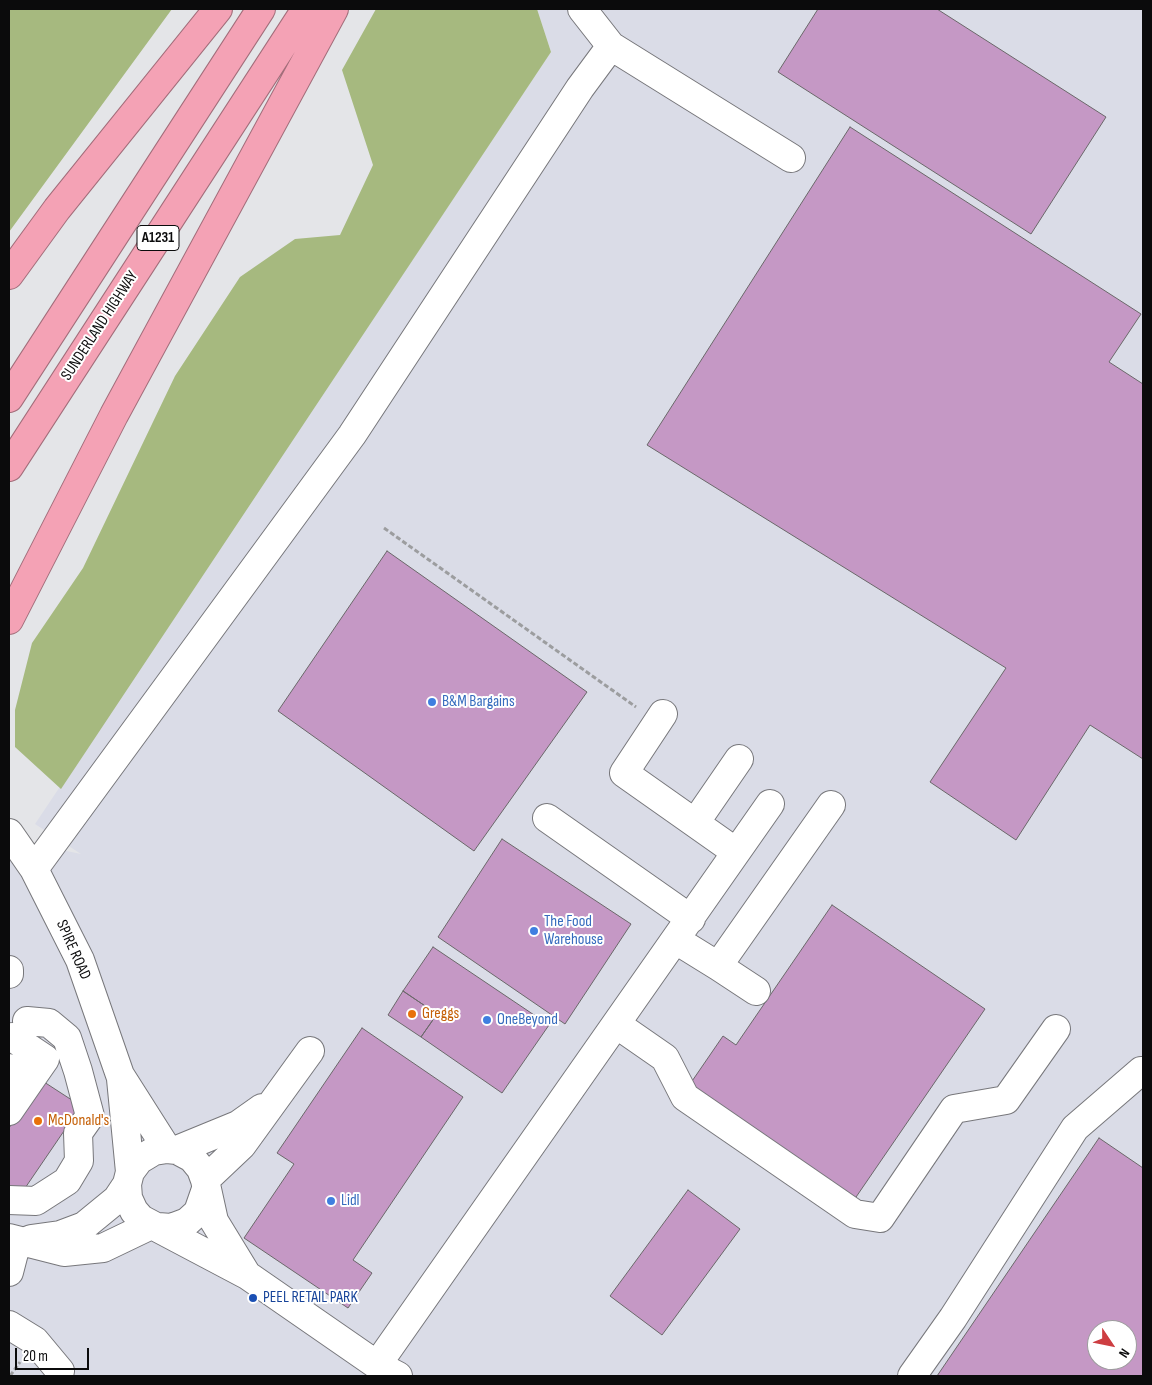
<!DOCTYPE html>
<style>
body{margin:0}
#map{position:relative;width:1152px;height:1385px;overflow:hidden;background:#e4e5e8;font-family:"Sofia Sans Condensed",sans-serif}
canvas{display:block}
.frame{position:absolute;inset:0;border:10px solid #0b0b0c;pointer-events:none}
.north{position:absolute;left:1087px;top:1320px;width:50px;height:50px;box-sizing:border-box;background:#fff;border:1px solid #9d9d9e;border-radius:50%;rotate:124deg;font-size:14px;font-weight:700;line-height:20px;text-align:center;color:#0b0b0c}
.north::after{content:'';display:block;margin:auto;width:18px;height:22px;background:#cd3e42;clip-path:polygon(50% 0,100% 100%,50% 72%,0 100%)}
.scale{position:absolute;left:15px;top:1348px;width:74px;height:22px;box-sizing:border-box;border:2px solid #0b0b0c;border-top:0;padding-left:6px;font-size:15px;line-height:18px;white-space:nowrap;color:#0b0b0c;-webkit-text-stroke:4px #fff;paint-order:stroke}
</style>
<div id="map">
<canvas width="1152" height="1385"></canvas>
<div class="frame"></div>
<div class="north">N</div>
<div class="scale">20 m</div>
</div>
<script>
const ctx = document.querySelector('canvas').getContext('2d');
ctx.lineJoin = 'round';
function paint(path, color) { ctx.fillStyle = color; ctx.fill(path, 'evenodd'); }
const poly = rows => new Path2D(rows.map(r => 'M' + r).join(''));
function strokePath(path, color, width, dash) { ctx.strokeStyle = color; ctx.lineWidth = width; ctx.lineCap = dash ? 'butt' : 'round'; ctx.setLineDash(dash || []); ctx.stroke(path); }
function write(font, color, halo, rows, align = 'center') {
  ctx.font = font + ' "Sofia Sans Condensed",sans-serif'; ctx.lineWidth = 4; ctx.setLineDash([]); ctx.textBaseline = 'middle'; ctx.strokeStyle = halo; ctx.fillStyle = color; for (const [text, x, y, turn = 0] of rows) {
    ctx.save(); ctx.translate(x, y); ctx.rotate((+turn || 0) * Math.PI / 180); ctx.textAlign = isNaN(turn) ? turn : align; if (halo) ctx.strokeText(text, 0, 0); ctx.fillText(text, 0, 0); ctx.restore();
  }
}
const built = poly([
 [537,9,1143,9,1143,1376,9,1376,9,839,81,854,35,824,551,52],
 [1097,1330,1127,1330,1127,1360,1097,1360]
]);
const forest = poly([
 [9,9,172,9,9,232],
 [376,9,537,9,551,52,61,789,15,747,15,710,32,643,83,568,175,376,240,277,295,239,340,235,373,165,342,70]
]);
const building = poly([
 [818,9,937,9,1106,117,1031,234,778,72,818,9],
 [850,127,1141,314,1109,362,1143,384,1143,759,1090,725,1016,840,930,782,1006,668,647,445,850,127],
 [387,551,587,692,474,851,278,711,387,551],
 [502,839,631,924,565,1024,438,937,502,839],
 [832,905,985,1009,854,1200,688,1087,723,1036,736,1045,832,905],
 [433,947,549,1025,502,1093,421,1037,437,1014,403,991,433,947],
 [403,991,437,1014,421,1037,388,1015,403,991],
 [362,1028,463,1097,353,1260,372,1273,348,1308,244,1238,294,1164,277,1153,362,1028],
 [41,1080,81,1106,21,1194,9,1186,9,1128,41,1080],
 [1099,1138,1143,1168,1143,1376,937,1376,1099,1138],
 [1097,1330,1127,1330,1127,1360,1097,1360,1097,1330],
 [688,1190,740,1229,662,1335,610,1296,688,1190]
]);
const path = poly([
 [384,528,636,707],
 [10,1376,20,1362]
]);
const minor = poly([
 [611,46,791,158],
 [663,714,624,773,736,852],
 [547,818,691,919],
 [695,823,739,759],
 [9,833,34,869,80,960,120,1075,167,1149],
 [34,869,352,435,580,88,611,46,582,9],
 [676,940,718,966,831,805],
 [718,966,756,991],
 [9,970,9,974],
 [616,1024,665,1058,685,1097,855,1214,880,1218,954,1109,1006,1100,1056,1029],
 [12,1037,45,1059,29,1082],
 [9,1068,29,1082,9,1111],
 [121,1079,130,1172],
 [177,1150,238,1125,262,1108],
 [205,1180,242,1145,310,1051],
 [9,1200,36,1201,67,1181,79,1161,78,1133,90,1116,78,1071,67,1038,49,1023,27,1021],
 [158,1227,171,1228,187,1222,198,1212,206,1189],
 [9,1238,64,1252,103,1248,151,1225],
 [31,1239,60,1235,84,1226,117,1199,127,1184],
 [9,1272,17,1241],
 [247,1275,214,1221,205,1180,201,1169,192,1158,177,1150,167,1149,154,1151,139,1160,130,1172,127,1184,128,1198,134,1211,141,1219,247,1275,377,1365,398,1376],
 [9,1325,35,1341,60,1371],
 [377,1365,770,804],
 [912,1376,953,1318,1075,1128,1141,1071,1143,1073]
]);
const highway = poly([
 [9,275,57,209,218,9],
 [9,398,261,9],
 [9,467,306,9],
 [9,620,114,415,334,9]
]);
const markers = [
 [432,702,5,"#3f7fe0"],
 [534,931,5,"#3f7fe0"],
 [412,1014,5,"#e8710a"],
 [487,1020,5,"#3f7fe0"],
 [38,1121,5,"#e8710a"],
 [331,1201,5,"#3f7fe0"],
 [253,1298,5,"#1a4fb4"]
];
const shields = [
 [158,238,42]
];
const shieldNames = [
 ["A1231",158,238]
];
const streetNames = [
 ["SUNDERLAND HIGHWAY",100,326,-57],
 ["SPIRE ROAD",73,950,66]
];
const shopNames = [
 ["B&M Bargains",442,702],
 ["The Food",544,922],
 ["Warehouse",544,940],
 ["OneBeyond",497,1020],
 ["Lidl",341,1201]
];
const foodNames = [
 ["Greggs",422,1014],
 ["McDonald's",48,1121]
];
const transitNames = [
 ["PEEL RETAIL PARK",263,1298]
];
paint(built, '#dadce7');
paint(forest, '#a6b97f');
paint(building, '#c598c5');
strokePath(building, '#6b686a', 1);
strokePath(minor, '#77777b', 30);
strokePath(highway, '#a26d7a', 30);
strokePath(path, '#9c9d9f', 3, [5, 2.5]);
strokePath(minor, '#fff', 28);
strokePath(highway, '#f4a2b5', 28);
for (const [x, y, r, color] of markers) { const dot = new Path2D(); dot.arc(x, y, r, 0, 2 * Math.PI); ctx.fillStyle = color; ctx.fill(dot); strokePath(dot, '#fff', 2); }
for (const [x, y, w] of shields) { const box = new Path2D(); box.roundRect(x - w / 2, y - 12.5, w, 25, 4); ctx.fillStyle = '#fff'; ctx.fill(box); strokePath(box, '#0b0b0c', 1); }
write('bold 15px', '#0b0b0c', null, shieldNames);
write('16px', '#0b0b0c', '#fff', streetNames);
write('16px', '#366cbe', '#fff', shopNames, 'left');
write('16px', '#c56008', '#fff', foodNames, 'left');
write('16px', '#164399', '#fff', transitNames, 'left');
</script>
